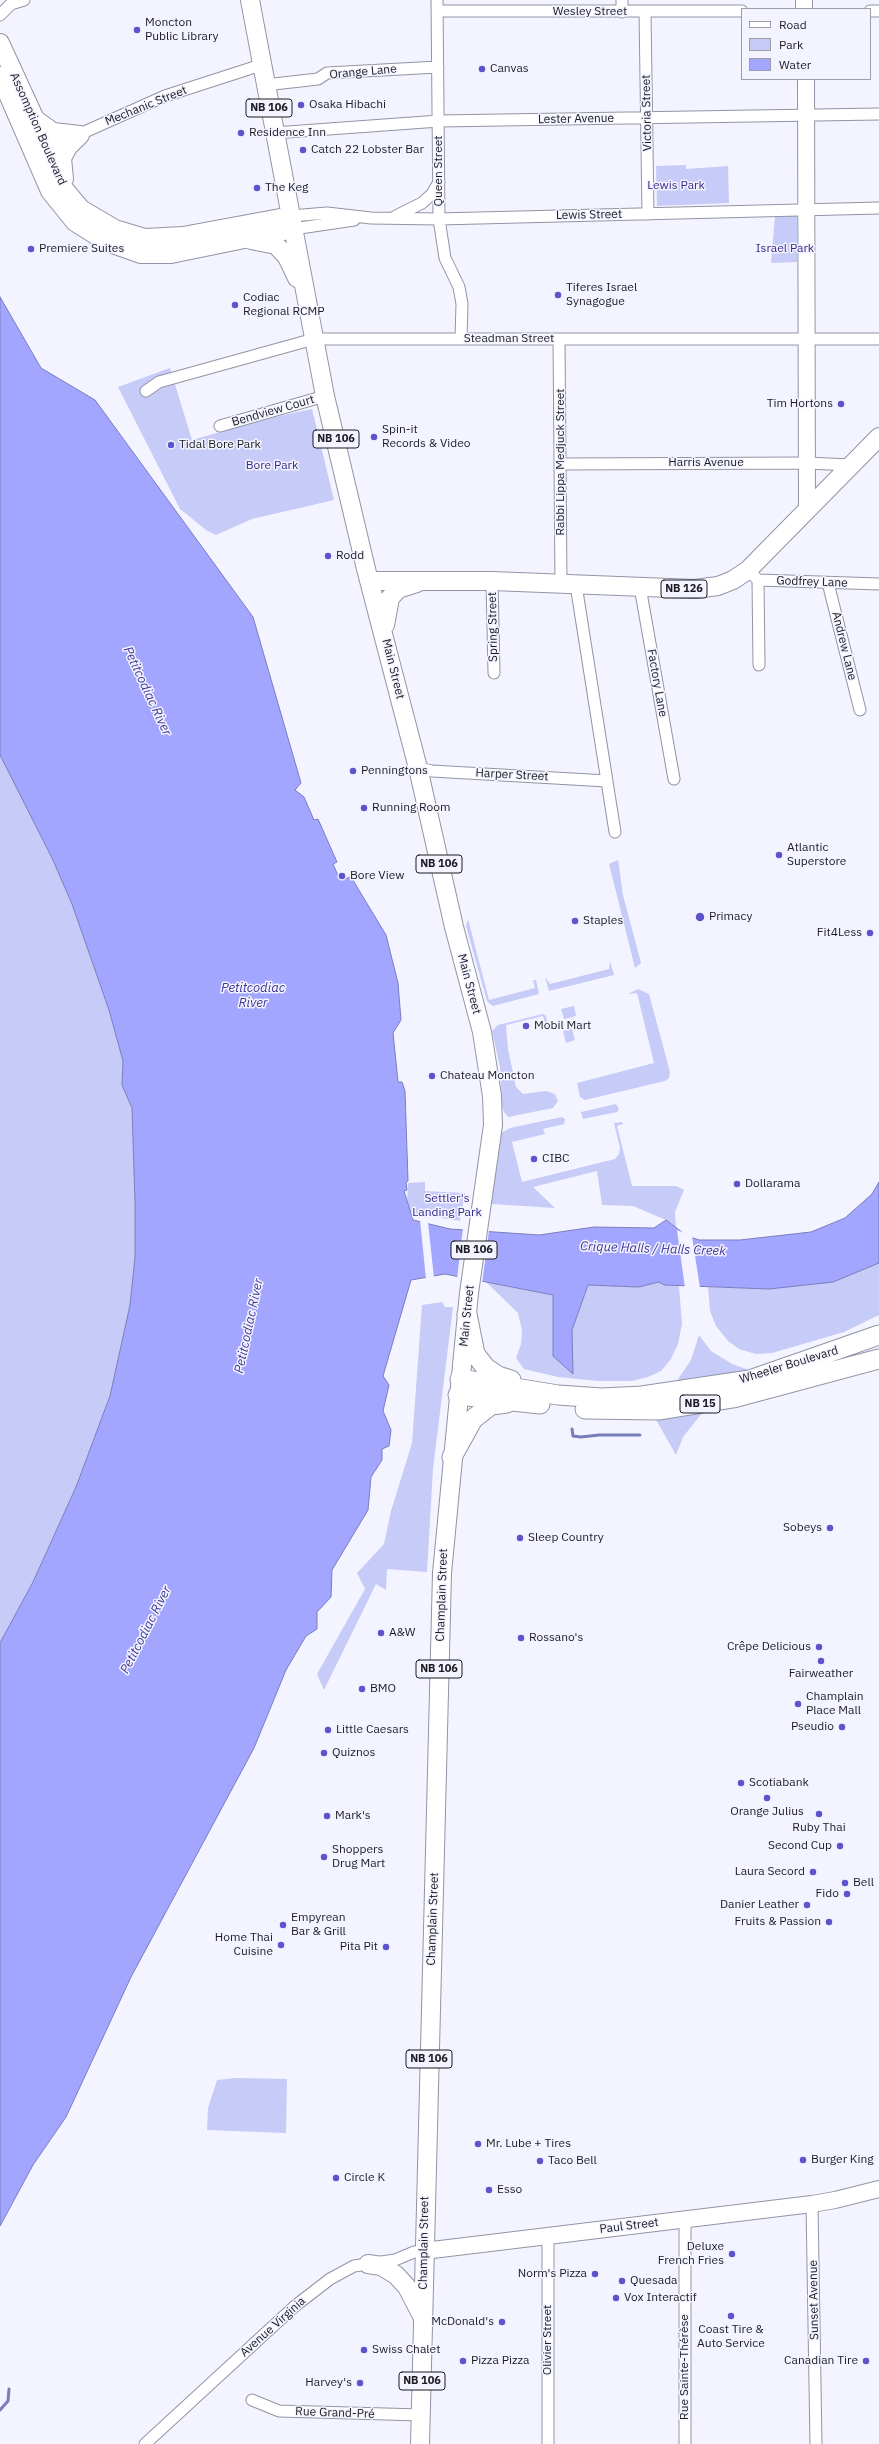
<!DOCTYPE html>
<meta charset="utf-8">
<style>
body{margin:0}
#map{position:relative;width:879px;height:2444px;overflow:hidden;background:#f3f4ff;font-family:"IBM Plex Sans",sans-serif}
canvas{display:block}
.legend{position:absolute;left:741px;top:8px;width:130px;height:72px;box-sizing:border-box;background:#f3f4ff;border:1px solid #9d9da6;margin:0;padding:5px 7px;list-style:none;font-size:12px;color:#1b1b21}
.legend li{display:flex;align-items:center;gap:8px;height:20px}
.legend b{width:20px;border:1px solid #9d9da6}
</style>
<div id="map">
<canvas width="879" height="2444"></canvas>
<ul class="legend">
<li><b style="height:5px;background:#fff"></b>Road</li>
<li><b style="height:11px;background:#c7cbf8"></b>Park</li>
<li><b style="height:11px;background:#a3a6fe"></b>Water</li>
</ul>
</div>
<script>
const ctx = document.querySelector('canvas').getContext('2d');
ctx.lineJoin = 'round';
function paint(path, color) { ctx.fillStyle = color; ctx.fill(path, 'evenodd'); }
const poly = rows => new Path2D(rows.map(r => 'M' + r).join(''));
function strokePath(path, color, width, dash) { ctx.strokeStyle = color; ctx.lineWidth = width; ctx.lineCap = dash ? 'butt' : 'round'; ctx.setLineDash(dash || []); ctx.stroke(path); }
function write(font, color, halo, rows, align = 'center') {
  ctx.font = font + ' "IBM Plex Sans",sans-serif'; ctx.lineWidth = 3; ctx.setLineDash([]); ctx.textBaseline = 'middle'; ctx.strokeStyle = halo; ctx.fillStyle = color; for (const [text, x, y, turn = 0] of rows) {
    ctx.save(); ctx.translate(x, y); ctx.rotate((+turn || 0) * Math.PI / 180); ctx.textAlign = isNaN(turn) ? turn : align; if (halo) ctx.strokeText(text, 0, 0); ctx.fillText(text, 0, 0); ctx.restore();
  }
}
const green = poly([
 [686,165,686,169,728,166,729,203,657,206,656,166],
 [797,215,797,262,771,263,775,216],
 [170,368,192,440,270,418,312,409,334,500,252,519,216,535,206,530,180,509,118,387],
 [0,755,52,858,72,904,109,1010,123,1061,122,1085,132,1108,135,1202,135,1257,130,1305,110,1396,76,1487,33,1582,0,1643],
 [618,860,623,895,641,963,635,968,609,864],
 [468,919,489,1000,535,988,533,980,536,980,539,994,493,1006,490,1004,487,1001,466,926],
 [610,961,614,975,549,991,545,977,550,984,609,969],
 [638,989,649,994,670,1072,669,1078,665,1081,585,1100,580,1097,577,1083,654,1063,637,993,628,994],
 [574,1006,576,1016,564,1019,561,1009],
 [543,1014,546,1016,547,1022,545,1022,543,1016,506,1025,508,1049,516,1087,523,1094,546,1091,555,1094,558,1101,553,1108,508,1117,504,1112,502,1106,500,1067,492,1031,498,1025],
 [572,1029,575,1040,566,1043,563,1031],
 [616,1104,619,1109,617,1112,583,1119,581,1112],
 [562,1117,565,1119,564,1124,543,1129,545,1134,512,1142,522,1182,615,1159,619,1154,620,1148,614,1123,622,1122,623,1124,617,1126,632,1186,676,1186,684,1190,675,1212,676,1228,666,1220,633,1206,602,1205,597,1171,533,1187,555,1208,491,1204,501,1133,510,1128],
 [425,1182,425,1191,465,1193,460,1221,412,1213,407,1202,408,1183],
 [879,1263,879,1315,844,1332,772,1353,756,1354,739,1349,728,1341,716,1326,710,1311,708,1287,769,1289,833,1282],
 [486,1282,553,1295,553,1355,573,1373,572,1330,588,1285,639,1287,659,1282,664,1285,679,1286,682,1324,678,1344,671,1359,661,1371,648,1377,632,1381,598,1381,558,1377,524,1369,516,1358,521,1344,522,1330,518,1313],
 [442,1302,445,1307,453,1307,433,1469,427,1572,387,1569,386,1590,376,1584,324,1690,317,1674,365,1589,357,1573,384,1544,391,1511,412,1443,422,1305],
 [699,1335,711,1351,732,1364,749,1370,674,1385,691,1360],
 [702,1413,683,1437,676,1455,655,1418],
 [235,2078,287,2079,286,2133,207,2130,208,2108,217,2080]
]);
const water = poly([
 [0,297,41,368,95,400,253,617,301,783,295,790,304,797,314,820,318,819,337,862,333,864,340,880,351,877,386,935,398,983,401,1020,393,1033,398,1082,402,1082,405,1091,408,1181,406,1182,407,1190,404,1191,413,1220,450,1229,539,1235,594,1227,654,1228,666,1220,687,1236,699,1240,740,1240,811,1232,845,1218,872,1194,879,1182,879,1263,833,1282,769,1289,664,1285,659,1282,639,1287,588,1285,572,1330,573,1374,553,1356,553,1295,445,1274,411,1280,383,1376,389,1385,383,1411,391,1430,389,1446,382,1449,382,1460,371,1477,368,1510,332,1570,331,1597,317,1612,317,1629,306,1636,286,1670,254,1748,131,1977,66,2117,33,2165,0,2226,0,1643,33,1582,76,1487,110,1396,130,1305,135,1257,135,1202,132,1108,122,1085,123,1061,109,1010,72,904,52,858,0,755,0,297]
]);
const pier = poly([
 [420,1220,428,1222,434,1278,426,1279],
 [463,1228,489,1230,482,1284,457,1279],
 [677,1230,692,1236,700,1288,685,1288]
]);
const stream = poly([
 [572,1429,573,1436,581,1437,599,1435,640,1435],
 [0,2410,8,2401,9,2389]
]);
const minor = poly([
 [437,0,439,219,445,258,459,287,462,304,461,339],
 [622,0,622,12],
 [437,11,742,11],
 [870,11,879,11],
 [645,12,648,214],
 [0,15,11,4,24,0],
 [265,85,318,79,327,73,438,67],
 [274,133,439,121,879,114],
 [42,151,165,96,261,65],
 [291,216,327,213,371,218,439,219,879,208],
 [396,216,422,203,432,194,439,182],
 [293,229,354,220],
 [559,339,561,584],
 [146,391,159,382,314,339,879,339],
 [220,426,325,396],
 [561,464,807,463,851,465],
 [748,570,758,580,879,584],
 [758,580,759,665],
 [492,581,494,673],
 [828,583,860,710],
 [576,585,615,832],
 [640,587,674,779],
 [418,768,432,771,607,781],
 [812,2204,816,2444],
 [252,2400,279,2411,421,2415],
 [145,2444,295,2306,330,2279,354,2266,395,2260,414,2252,424,2251],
 [548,2444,548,2236],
 [685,2444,685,2219]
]);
const secondary = poly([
 [804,0,804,9],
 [806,79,807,509],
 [424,2251,812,2204,835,2200,879,2189]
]);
const primary = poly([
 [250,0,325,396,366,569,418,768,454,927,482,1032,492,1096,493,1125,469,1293,442,1573,420,2444],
 [0,43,35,119,60,184,81,209,115,229,145,238,183,236,291,216],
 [0,76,50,191,75,222,107,242,141,254,171,254,293,229],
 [35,119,53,132,80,135],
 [64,179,62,158,68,147,80,135],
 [251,240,276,245,287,257,297,278],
 [370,581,492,581,695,589,718,586,733,580,748,570,879,437],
 [385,625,390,598,398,589,417,583],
 [368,2264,381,2266,396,2275,407,2287,422,2316]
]);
const trunk = poly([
 [467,1314,475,1354,486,1368,498,1376,511,1380],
 [460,1379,558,1395,602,1398,642,1396,750,1380,879,1335],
 [458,1395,540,1404],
 [585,1409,660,1410,733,1398,879,1359],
 [452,1457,473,1419,491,1405,507,1403]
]);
const markers = [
 [137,30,4,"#5d54cd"],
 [482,69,4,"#5d54cd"],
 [301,105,4,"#5d54cd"],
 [241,133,4,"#5d54cd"],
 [303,150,4,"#5d54cd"],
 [257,188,4,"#5d54cd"],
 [31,249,4,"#5d54cd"],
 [558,295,4,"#5d54cd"],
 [235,305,4,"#5d54cd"],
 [841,404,4,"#5d54cd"],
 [374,437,4,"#5d54cd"],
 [171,445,4,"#5d54cd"],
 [328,556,4,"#5d54cd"],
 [353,771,4,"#5d54cd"],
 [364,808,4,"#5d54cd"],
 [779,855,4,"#5d54cd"],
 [342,876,4,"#5d54cd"],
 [700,917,5,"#5d54cd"],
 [575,921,4,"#5d54cd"],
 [870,933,4,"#5d54cd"],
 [526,1026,4,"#5d54cd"],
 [432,1076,4,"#5d54cd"],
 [534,1159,4,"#5d54cd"],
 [737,1184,4,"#5d54cd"],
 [830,1528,4,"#5d54cd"],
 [520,1538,4,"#5d54cd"],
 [381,1633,4,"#5d54cd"],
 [521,1638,4,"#5d54cd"],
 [819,1647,4,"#5d54cd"],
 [821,1661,4,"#5d54cd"],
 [362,1689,4,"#5d54cd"],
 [798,1704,4,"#5d54cd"],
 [842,1727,4,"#5d54cd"],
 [328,1730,4,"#5d54cd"],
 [324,1753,4,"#5d54cd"],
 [741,1783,4,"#5d54cd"],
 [767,1798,4,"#5d54cd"],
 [819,1814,4,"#5d54cd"],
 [327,1816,4,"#5d54cd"],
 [840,1846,4,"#5d54cd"],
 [324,1857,4,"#5d54cd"],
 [813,1872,4,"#5d54cd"],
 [845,1883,4,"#5d54cd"],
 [847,1894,4,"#5d54cd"],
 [807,1905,4,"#5d54cd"],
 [829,1922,4,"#5d54cd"],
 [283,1925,4,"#5d54cd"],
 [281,1945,4,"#5d54cd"],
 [386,1947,4,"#5d54cd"],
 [478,2144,4,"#5d54cd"],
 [803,2160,4,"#5d54cd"],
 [540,2161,4,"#5d54cd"],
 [336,2178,4,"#5d54cd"],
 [489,2190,4,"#5d54cd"],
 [732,2254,4,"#5d54cd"],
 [595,2274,4,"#5d54cd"],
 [622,2281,4,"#5d54cd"],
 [616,2298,4,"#5d54cd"],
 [731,2316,4,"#5d54cd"],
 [502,2322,4,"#5d54cd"],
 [364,2350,4,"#5d54cd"],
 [463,2361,4,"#5d54cd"],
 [866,2361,4,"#5d54cd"],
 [360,2383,4,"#5d54cd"]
];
const shields = [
 [269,108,46],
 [336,439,46],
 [684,589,46],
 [439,864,46],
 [474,1250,46],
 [700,1404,40],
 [439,1669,46],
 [429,2059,46],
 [422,2381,46]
];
const shieldNames = [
 ["NB 106",269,108],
 ["NB 106",336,439],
 ["NB 126",684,589],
 ["NB 106",439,864],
 ["NB 106",474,1250],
 ["NB 15",700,1404],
 ["NB 106",439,1669],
 ["NB 106",429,2059],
 ["NB 106",422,2381]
];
const streetNames = [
 ["Wesley Street",590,12],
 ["Orange Lane",363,72,-5],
 ["Mechanic Street",146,106,-22],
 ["Victoria Street",647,113,-91],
 ["Lester Avenue",576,119,-1],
 ["Assomption Boulevard",38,129,66],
 ["Queen Street",439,171,-90],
 ["Lewis Street",589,215,-1],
 ["Steadman Street",509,339],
 ["Bendview Court",273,411,-16],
 ["Rabbi Lippa Medjuck Street",561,462,-90],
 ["Harris Avenue",706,463],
 ["Godfrey Lane",812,582,2],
 ["Spring Street",493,627,-91],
 ["Andrew Lane",844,646,76],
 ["Main Street",393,669,76],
 ["Factory Lane",657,683,80],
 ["Harper Street",512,775,3],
 ["Main Street",469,984,75],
 ["Main Street",467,1316,-84],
 ["Wheeler Boulevard",789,1365,-17],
 ["Champlain Street",442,1595,-88],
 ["Champlain Street",433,1919,-88],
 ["Paul Street",629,2226,-7],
 ["Champlain Street",424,2243,-89],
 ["Sunset Avenue",814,2300,-91],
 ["Avenue Virginia",273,2327,-42],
 ["Olivier Street",548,2340,-90],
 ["Rue Sainte-Thérèse",685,2367,-90],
 ["Rue Grand-Pré",335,2413,2]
];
const poiNames = [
 ["Moncton",145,23],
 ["Public Library",145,37],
 ["Canvas",490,69],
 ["Osaka Hibachi",309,105],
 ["Residence Inn",249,133],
 ["Catch 22 Lobster Bar",311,150],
 ["The Keg",265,188],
 ["Premiere Suites",39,249],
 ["Tiferes Israel",566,288],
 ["Synagogue",566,302],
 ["Codiac",243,298],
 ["Regional RCMP",243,312],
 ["Tim Hortons",833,404,"right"],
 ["Spin-it",382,430],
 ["Records & Video",382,444],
 ["Tidal Bore Park",179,445],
 ["Rodd",336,556],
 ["Penningtons",361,771],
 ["Running Room",372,808],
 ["Atlantic",787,848],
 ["Superstore",787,862],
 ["Bore View",350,876],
 ["Primacy",709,917],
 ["Staples",583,921],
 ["Fit4Less",862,933,"right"],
 ["Mobil Mart",534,1026],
 ["Chateau Moncton",440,1076],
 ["CIBC",542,1159],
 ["Dollarama",745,1184],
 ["Sobeys",822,1528,"right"],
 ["Sleep Country",528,1538],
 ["A&W",389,1633],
 ["Rossano's",529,1638],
 ["Crêpe Delicious",811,1647,"right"],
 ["Fairweather",821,1674,"center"],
 ["BMO",370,1689],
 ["Champlain",806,1697],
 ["Place Mall",806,1711],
 ["Pseudio",834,1727,"right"],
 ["Little Caesars",336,1730],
 ["Quiznos",332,1753],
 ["Scotiabank",749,1783],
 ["Orange Julius",767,1812,"center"],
 ["Mark's",335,1816],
 ["Ruby Thai",819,1828,"center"],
 ["Second Cup",832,1846,"right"],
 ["Shoppers",332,1850],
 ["Drug Mart",332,1864],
 ["Laura Secord",805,1872,"right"],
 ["Bell",853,1883],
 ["Fido",839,1894,"right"],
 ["Danier Leather",799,1905,"right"],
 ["Empyrean",291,1918],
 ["Bar & Grill",291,1932],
 ["Fruits & Passion",821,1922,"right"],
 ["Home Thai",273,1938,"right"],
 ["Cuisine",273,1952,"right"],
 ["Pita Pit",378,1947,"right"],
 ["Mr. Lube + Tires",486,2144],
 ["Burger King",811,2160],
 ["Taco Bell",548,2161],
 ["Circle K",344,2178],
 ["Esso",497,2190],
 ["Deluxe",724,2247,"right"],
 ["French Fries",724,2261,"right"],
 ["Norm's Pizza",587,2274,"right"],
 ["Quesada",630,2281],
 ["Vox Interactif",624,2298],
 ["McDonald's",494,2322,"right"],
 ["Coast Tire &",731,2330,"center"],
 ["Auto Service",731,2344,"center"],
 ["Swiss Chalet",372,2350],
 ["Pizza Pizza",471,2361],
 ["Canadian Tire",858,2361,"right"],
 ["Harvey's",352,2383,"right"]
];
const parkNames = [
 ["Lewis Park",676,186],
 ["Israel Park",785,249],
 ["Bore Park",272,466],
 ["Settler's",447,1199],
 ["Landing Park",447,1213]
];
const waterNames = [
 ["Petitcodiac River",147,691,65],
 ["Petitcodiac",253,988],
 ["River",253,1003],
 ["Crique Halls / Halls Creek",653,1249,2],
 ["Petitcodiac River",249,1326,-78],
 ["Petitcodiac River",146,1630,-63]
];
paint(green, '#c7cbf8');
paint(water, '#a3a6fe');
strokePath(water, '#7a7cbc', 1);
paint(pier, '#f3f4ff');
strokePath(stream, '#7a7cbc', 3);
strokePath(minor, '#9294a4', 13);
strokePath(secondary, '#9294a4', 18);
strokePath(primary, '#9294a4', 20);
strokePath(trunk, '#9294a4', 21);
strokePath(minor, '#fff', 11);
strokePath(secondary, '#fff', 16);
strokePath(primary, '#fff', 18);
strokePath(trunk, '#fff', 19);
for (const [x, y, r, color] of markers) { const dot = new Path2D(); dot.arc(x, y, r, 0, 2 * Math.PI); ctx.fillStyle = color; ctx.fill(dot); strokePath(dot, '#f3f4ff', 1.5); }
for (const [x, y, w] of shields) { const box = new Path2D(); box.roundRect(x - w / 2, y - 9, w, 18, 3); ctx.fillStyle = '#f3f4ff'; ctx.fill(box); strokePath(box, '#1b1b21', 1); }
write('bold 11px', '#1b1b21', null, shieldNames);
write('12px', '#1b1b21', '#f3f4ff', streetNames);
write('12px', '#1b1b21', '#f3f4ff', poiNames, 'left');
write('12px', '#35288a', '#f3f4ff', parkNames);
write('italic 13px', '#403699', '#f3f4ff', waterNames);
</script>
